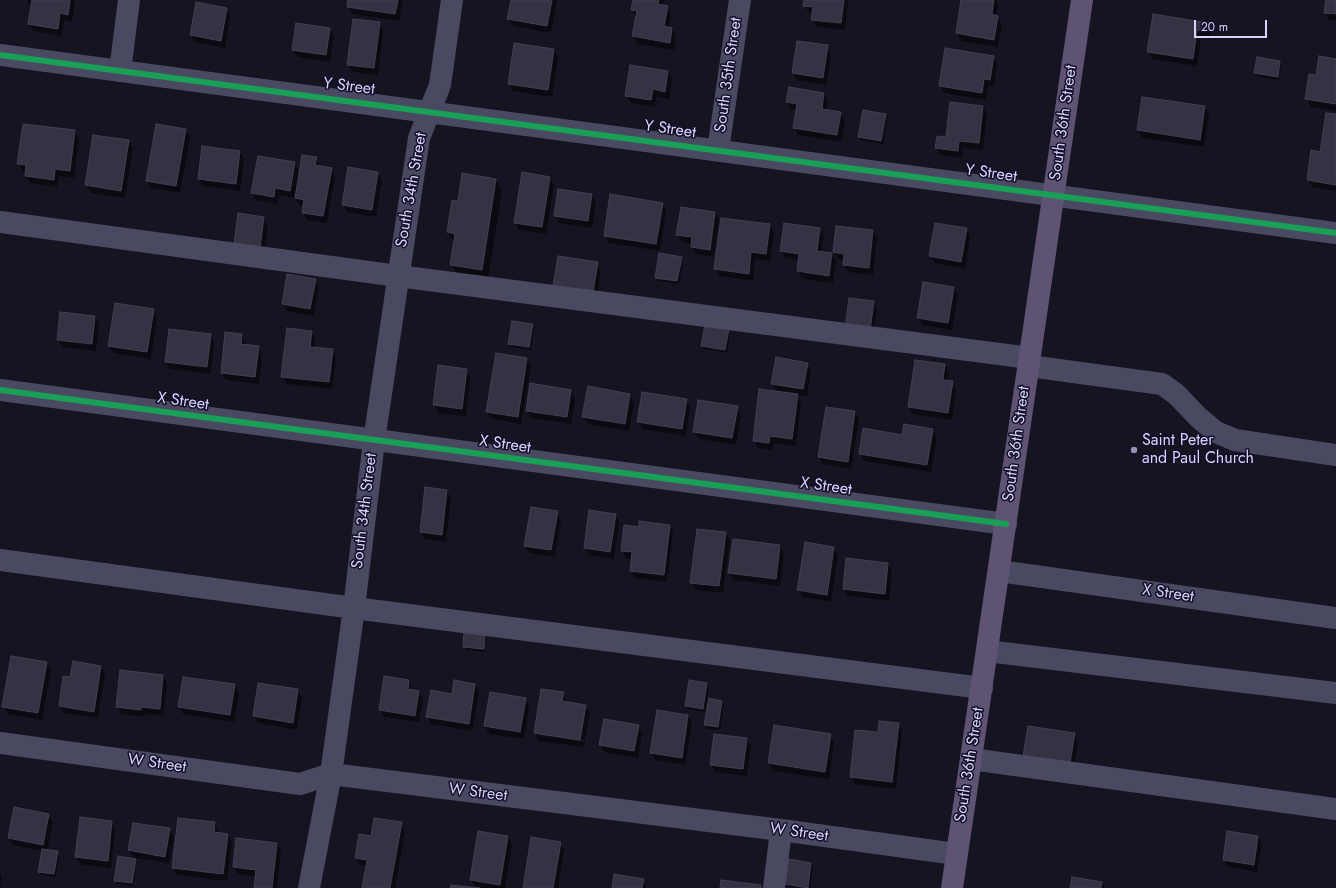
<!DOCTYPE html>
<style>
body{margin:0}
#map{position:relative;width:1336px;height:888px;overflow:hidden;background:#161421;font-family:Jost,sans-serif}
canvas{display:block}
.scale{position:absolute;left:1194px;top:20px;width:73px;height:18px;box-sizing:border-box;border:2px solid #d9d4ff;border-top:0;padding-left:5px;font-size:12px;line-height:14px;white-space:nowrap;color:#d9d4ff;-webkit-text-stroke:3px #130f26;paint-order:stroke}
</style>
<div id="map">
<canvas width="1336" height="888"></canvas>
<div class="scale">20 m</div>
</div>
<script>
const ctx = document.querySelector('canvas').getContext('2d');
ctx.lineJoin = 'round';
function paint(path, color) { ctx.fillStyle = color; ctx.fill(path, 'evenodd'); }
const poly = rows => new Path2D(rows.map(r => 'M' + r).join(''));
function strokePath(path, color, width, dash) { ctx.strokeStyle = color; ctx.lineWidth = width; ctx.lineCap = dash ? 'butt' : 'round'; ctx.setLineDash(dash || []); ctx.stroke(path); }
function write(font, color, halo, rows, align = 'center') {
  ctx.font = font + ' Jost,sans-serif'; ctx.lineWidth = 3; ctx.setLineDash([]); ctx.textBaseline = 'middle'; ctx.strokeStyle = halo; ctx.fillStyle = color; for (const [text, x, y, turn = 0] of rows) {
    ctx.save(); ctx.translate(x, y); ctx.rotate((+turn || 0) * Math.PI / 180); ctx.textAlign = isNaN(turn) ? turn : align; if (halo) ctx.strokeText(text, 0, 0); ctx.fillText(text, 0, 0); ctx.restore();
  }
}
const shadow = poly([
 [27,0,75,0,72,22,64,20,62,36,34,31,29,24,33,4,28,3],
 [349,0,403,0,399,21,353,14,348,6],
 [512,0,557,0,551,33,513,26,508,19],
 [634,0,664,0,663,6,667,7,671,14,669,28,672,29,676,36,674,50,638,44,633,36,637,18,632,10],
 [805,0,846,0,848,3,845,30,817,27,813,19,813,13,809,13,805,6],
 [962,0,996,0,998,5,996,16,1002,24,998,47,961,41,957,33],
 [1327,0,1336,0,1336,21,1329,20,1325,12],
 [226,9,230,16,225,48,195,42,191,35],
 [379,23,383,31,378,75,353,72,348,65],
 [1207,24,1211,31,1210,38,1201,37,1197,66,1152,59,1148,51],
 [329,29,334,36,330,62,298,57,293,50],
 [827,46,831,54,826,85,797,80,793,73],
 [554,50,558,57,552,97,513,91,509,83],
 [993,56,997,64,994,87,988,86,986,100,944,93,940,86],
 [1336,60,1336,111,1311,107,1307,99,1317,77],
 [1279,62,1281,66,1279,80,1257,76,1255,73],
 [668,72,672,79,669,99,656,96,655,107,631,103,626,96],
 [824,94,828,101,826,111,840,113,845,121,841,142,798,135,794,128,797,110,791,109,787,102],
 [1143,98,1205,107,1209,115,1204,147,1142,138,1138,130],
 [983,106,987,114,983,150,963,148,962,158,940,155,936,148],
 [885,115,887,119,883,144,861,140,859,137],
 [1336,115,1336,191,1312,187,1308,180],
 [186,130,190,138,180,193,151,188,147,181],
 [74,131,79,139,74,178,59,176,57,187,30,183,26,176,27,172,23,172,19,164],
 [94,136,128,141,133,148,125,198,91,193,86,185],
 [240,152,244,159,240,191,203,186,199,179],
 [316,158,320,167,331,169,335,176,327,223,307,220,303,213,304,206,300,206,294,196,294,198,279,195,278,204,256,200,252,193,294,163,300,173],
 [377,173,382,180,376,217,347,212,343,205],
 [550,178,554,185,546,234,519,230,515,222],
 [496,180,502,191,488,280,458,276,452,265,454,243,448,232,453,201,459,202],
 [592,195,596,202,592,228,559,223,555,216],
 [662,204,666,211,660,251,609,243,605,235],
 [715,213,719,220,713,257,696,254,692,247,692,244,682,242,677,235],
 [263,218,268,225,264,255,240,252],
 [769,225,774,232,770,261,755,259,753,281,720,276,715,269],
 [819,229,824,236,821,252,832,254,836,261,833,283,802,279,798,271,799,260,785,258,781,250],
 [966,229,970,236,965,269,935,263,930,256],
 [873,230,877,238,873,275,848,272,844,265,844,260,838,259,834,252],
 [681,257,683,261,679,284,658,281,656,278],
 [597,263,601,270,597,299,558,293],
 [315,280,319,287,314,316,287,311,283,304],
 [954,287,958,295,952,330,922,325,918,318],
 [873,302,877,309,873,338,851,336],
 [153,310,157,317,151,359,114,353,109,346],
 [95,317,99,324,96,351,63,347,58,340],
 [532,325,534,328,531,350,511,347,509,343],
 [728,330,730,334,727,353,704,349,702,346],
 [311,332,315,339,314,348,332,350,336,358,332,389,287,384,282,376],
 [226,333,242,335,246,345,258,346,262,354,259,384,226,380,222,373],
 [210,335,214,342,211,374,170,369,166,362],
 [527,359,531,366,521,424,492,419,487,412],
 [807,364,811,371,807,396,797,395,801,402,796,446,774,443,773,450,758,448,754,441,777,392,772,384],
 [944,365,949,373,947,382,952,382,956,390,952,420,913,414,909,407],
 [439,366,466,370,470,377,466,416,438,413,434,405],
 [571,391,575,398,571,424,531,418,527,410],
 [629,395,634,402,629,431,588,424,583,417],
 [686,400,690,407,686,436,642,429,638,422],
 [737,407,741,415,736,445,699,439,694,432],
 [855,412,859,420,851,469,823,464,819,457],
 [932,430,937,437,931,472,864,461,860,454,903,436],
 [447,491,451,498,446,542,425,539,421,532],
 [557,512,561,520,555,557,530,553,525,546],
 [615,515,619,522,614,559,589,555,585,547],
 [669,526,673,533,667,582,635,578,631,571,632,559,626,558,622,551,639,528],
 [725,533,730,540,723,593,696,590,691,582],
 [780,546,784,553,780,586,734,580,729,573],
 [833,548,838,555,831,602,803,597,798,590],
 [887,564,892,571,889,601,848,596,844,589],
 [485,634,486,637,485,652,466,650,464,646],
 [46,663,51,670,42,720,8,714,4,707],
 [101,667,105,674,98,718,64,713,60,706,71,678],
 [163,676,167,683,163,716,145,714,145,717,121,714,117,707],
 [409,681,413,691,418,691,423,699,419,722,384,717,380,710],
 [707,684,709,688,705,712,688,709,686,706],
 [235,685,239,693,234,722,183,714,179,707],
 [475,685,479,692,472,731,431,724,427,716,453,695],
 [297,690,302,697,297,730,258,723,254,716],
 [542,690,563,693,567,703,585,706,590,713,585,740,539,733,539,735,585,742,584,747,539,741,535,733],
 [490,693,525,699,529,706,524,739,489,734,485,726],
 [722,702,724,705,720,730,707,729,705,725],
 [688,716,692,723,685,765,656,760,651,753],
 [898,724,902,731,896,789,855,784,851,777,879,733],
 [638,726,642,733,638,758,604,752,600,744],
 [774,726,830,735,834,742,829,779,773,771,769,763],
 [1074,734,1078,741,1074,770,1024,756],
 [746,739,751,746,747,776,715,772,711,765],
 [48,815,53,822,47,851,57,852,59,856,56,877,41,875,39,871,43,851,13,845,9,838],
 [81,818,111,822,115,829,111,868,81,865,76,857],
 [215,823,219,834,228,835,232,842,227,881,177,875,173,868],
 [401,823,405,831,395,888,363,888,366,866,360,865,356,857,372,838],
 [134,824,169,829,174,837,169,863,134,858,137,863,133,886,117,884,115,880,135,860,129,850],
 [507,836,512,844,505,888,476,888,471,880],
 [1258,837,1262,844,1257,872,1228,867,1224,860],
 [560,843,564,850,558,888,524,888],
 [277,844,281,851,277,888,255,888,257,877,238,874,234,867],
 [811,863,813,867,810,888,788,887,786,884],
 [0,873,2,877,0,888],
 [643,880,647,888,613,888],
 [1102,883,1105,888,1071,888]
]);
const building = poly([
 [32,0,70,0,68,15,60,13,58,29,28,24,32,0],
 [348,0,398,0,395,14,347,7,348,0],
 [511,0,552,0,547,26,507,19,511,0],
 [633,0,659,0,658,4,668,6,664,26,672,28,670,43,632,36,637,11,631,10,633,0],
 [804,0,844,0,841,23,811,20,813,7,803,6,804,0],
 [961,0,994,0,992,14,998,16,994,40,956,33,961,0],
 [1326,0,1336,0,1336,14,1324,13,1326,0],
 [196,2,227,8,221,41,190,35,196,2],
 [1153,14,1208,23,1206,31,1197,30,1193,59,1147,52,1153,14],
 [353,19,380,22,374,68,347,65,353,19],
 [296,23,330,28,326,55,292,50,296,23],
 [797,41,828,45,823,78,792,73,797,41],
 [514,43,554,49,548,90,508,84,514,43],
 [945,48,994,56,990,80,984,79,982,93,939,86,945,48],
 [1319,56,1336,59,1336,104,1305,99,1309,74,1316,75,1319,56],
 [1257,57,1280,61,1278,77,1254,73,1257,57],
 [630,65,668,71,665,92,653,89,651,100,625,96,630,65],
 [789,87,824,93,822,109,841,112,837,135,793,128,797,104,786,102,789,87],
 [1142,97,1205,106,1200,140,1137,130,1142,97],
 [950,102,983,106,979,143,959,141,958,151,935,148,937,136,946,137,950,102],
 [863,110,886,114,881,141,858,137,863,110],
 [1326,113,1336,114,1336,185,1307,180,1311,150,1320,152,1326,113],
 [23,124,75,130,70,171,55,169,54,180,25,176,26,165,17,164,23,124],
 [156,124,186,129,176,186,146,181,156,124],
 [93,135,129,140,121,191,85,185,93,135],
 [202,146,240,151,236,184,198,179,202,146],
 [302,155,317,157,315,165,332,168,323,216,302,213,304,200,295,198,302,155],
 [258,156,295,162,290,191,275,188,274,197,251,193,258,156],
 [348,167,378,172,372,210,342,205,348,167],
 [522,172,550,177,542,227,514,223,522,172],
 [462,173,496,179,482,270,450,265,455,234,447,232,452,200,458,201,462,173],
 [558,189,592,194,588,221,554,216,558,189],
 [610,194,663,203,656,244,604,236,610,194],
 [681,207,715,212,710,250,691,247,692,237,676,235,681,207],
 [238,213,264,217,260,248,234,245,238,213],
 [721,218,770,224,766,254,751,252,749,274,714,269,721,218],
 [784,223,820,228,817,251,832,253,829,276,797,271,799,254,780,251,784,223],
 [935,223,967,228,961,262,929,256,935,223],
 [836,226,873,230,869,268,843,265,844,254,833,252,836,226],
 [659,253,682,257,677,281,655,278,659,253],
 [558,256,598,262,593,292,553,286,558,256],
 [287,274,316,279,310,309,282,304,287,274],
 [923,282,954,287,948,323,917,318,923,282],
 [849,298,874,301,870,331,845,328,849,298],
 [115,303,154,309,147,352,108,346,115,303],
 [60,312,95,316,92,344,57,340,60,312],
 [512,321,533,324,529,347,508,344,512,321],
 [705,325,729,329,725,350,701,346,705,325],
 [287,328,312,331,310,347,333,349,329,382,281,377,287,328],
 [169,329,211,334,207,367,165,362,169,329],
 [225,332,242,334,241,344,259,346,255,377,221,373,225,332],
 [496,353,527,358,518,417,486,412,496,353],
 [776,357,808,363,803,389,771,384,776,357],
 [915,360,945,364,943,380,953,381,948,413,908,407,915,360],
 [438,365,467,369,462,409,433,405,438,365],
 [530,383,571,390,567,417,526,411,530,383],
 [588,386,630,394,625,424,582,417,588,386],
 [759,389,798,394,792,439,770,436,769,443,753,441,759,389],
 [642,392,687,399,682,429,637,422,642,392],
 [698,400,738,406,732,438,693,432,698,400],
 [826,407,855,411,848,462,818,457,826,407],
 [904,424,933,429,927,465,859,454,863,428,902,435,904,424],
 [425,487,447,490,442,535,420,532,425,487],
 [531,507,558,511,551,550,524,546,531,507],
 [589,510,616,514,610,552,584,548,589,510],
 [639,521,670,525,664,575,630,571,632,552,621,551,624,525,639,527,639,521],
 [697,529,726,532,719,586,690,583,697,529],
 [733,539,780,545,776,579,728,573,733,539],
 [805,542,834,547,827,595,797,590,805,542],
 [846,558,888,563,885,594,843,589,846,558],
 [464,631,485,633,484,649,463,647,464,631],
 [11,656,47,662,38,713,2,707,11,656],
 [73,661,101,666,94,712,59,706,63,676,70,677,73,661],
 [120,670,163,675,160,709,141,707,141,710,116,707,120,670],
 [384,676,409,680,408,689,419,691,415,716,379,710,384,676],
 [183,677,235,684,230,715,178,707,183,677],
 [454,680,475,684,469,724,426,717,431,690,452,694,454,680],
 [689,680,707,683,703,709,685,706,689,680],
 [258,683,298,689,293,723,253,716,258,683],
 [541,689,564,692,562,701,586,705,580,740,534,733,541,689],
 [490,692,526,698,520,732,484,726,490,692],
 [709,698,722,701,718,727,704,725,709,698],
 [657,710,688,715,682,758,650,753,657,710],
 [604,719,639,725,634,751,599,745,604,719],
 [879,721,899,723,892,782,850,777,855,730,878,732,879,721],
 [774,725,831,734,825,772,768,763,774,725],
 [1028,726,1075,733,1070,763,1023,756,1028,726],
 [714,734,747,738,743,769,710,765,714,734],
 [14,807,49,814,43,845,8,838,14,807],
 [80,817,112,821,108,861,75,857,80,817],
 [178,818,215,822,214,832,228,834,223,874,172,868,178,818],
 [374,818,402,822,390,888,362,888,367,860,355,858,359,834,371,836,374,818],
 [133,823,170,828,165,857,128,850,133,823],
 [478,831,508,836,500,885,470,880,478,831],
 [1227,831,1258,836,1254,865,1223,860,1227,831],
 [531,837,561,842,553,888,523,888,531,837],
 [236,838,277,843,272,888,254,888,256,870,233,867,236,838],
 [42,849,58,851,54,874,38,872,42,849],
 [118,856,136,859,132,883,114,881,118,856],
 [789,859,811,863,808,888,785,884,789,859],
 [614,874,644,879,642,888,612,888,614,874],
 [1072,877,1102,882,1101,888,1070,888,1072,877],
 [721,880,761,885,761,888,720,888,721,880],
 [451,885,480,888,450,888,451,885]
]);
const minor = poly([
 [0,55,1336,233],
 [120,71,129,0],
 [718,150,740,0],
 [0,222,398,276,1030,358],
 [1029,366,1162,384,1176,394,1199,418,1216,432,1235,440,1336,455],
 [0,390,1006,524],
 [0,560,354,608,982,688],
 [999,571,1336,618],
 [987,651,1336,693],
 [0,743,300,784,331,774,781,830,956,854],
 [971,759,1336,809],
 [309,888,331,774,354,608,374,441,419,138,440,85,452,0],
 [774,888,781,830]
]);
const major = poly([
 [952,888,1082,0]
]);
const cycleway = poly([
 [0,55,1336,233],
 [0,390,1006,524]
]);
const markers = [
 [1134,450,4,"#9591b1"]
];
const streetNames = [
 ["South 35th Street",729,75,-82],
 ["Y Street",349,87,7],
 ["South 36th Street",1064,123,-82],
 ["Y Street",670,130,8],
 ["Y Street",991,174,8],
 ["South 34th Street",412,190,-80],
 ["X Street",183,402,8],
 ["South 36th Street",1017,444,-82],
 ["X Street",505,445,8],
 ["X Street",826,487,8],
 ["South 34th Street",365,511,-83],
 ["X Street",1168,594,8],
 ["W Street",157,764,8],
 ["South 36th Street",970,765,-81],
 ["W Street",478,793,7],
 ["W Street",799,833,8]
];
const poiNames = [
 ["Saint Peter",1142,441],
 ["and Paul Church",1142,459]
];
paint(shadow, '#0007');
paint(building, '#343243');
strokePath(building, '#433f54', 1);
strokePath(minor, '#4a4962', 22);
strokePath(major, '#5e5373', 22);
strokePath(cycleway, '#1a9f57', 6);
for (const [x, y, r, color] of markers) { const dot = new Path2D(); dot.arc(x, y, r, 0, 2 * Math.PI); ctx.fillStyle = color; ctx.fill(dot); strokePath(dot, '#130f26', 1.5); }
write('16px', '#d9d4ff', '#130f26', streetNames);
write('16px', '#d9d4ff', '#130f26', poiNames, 'left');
</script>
